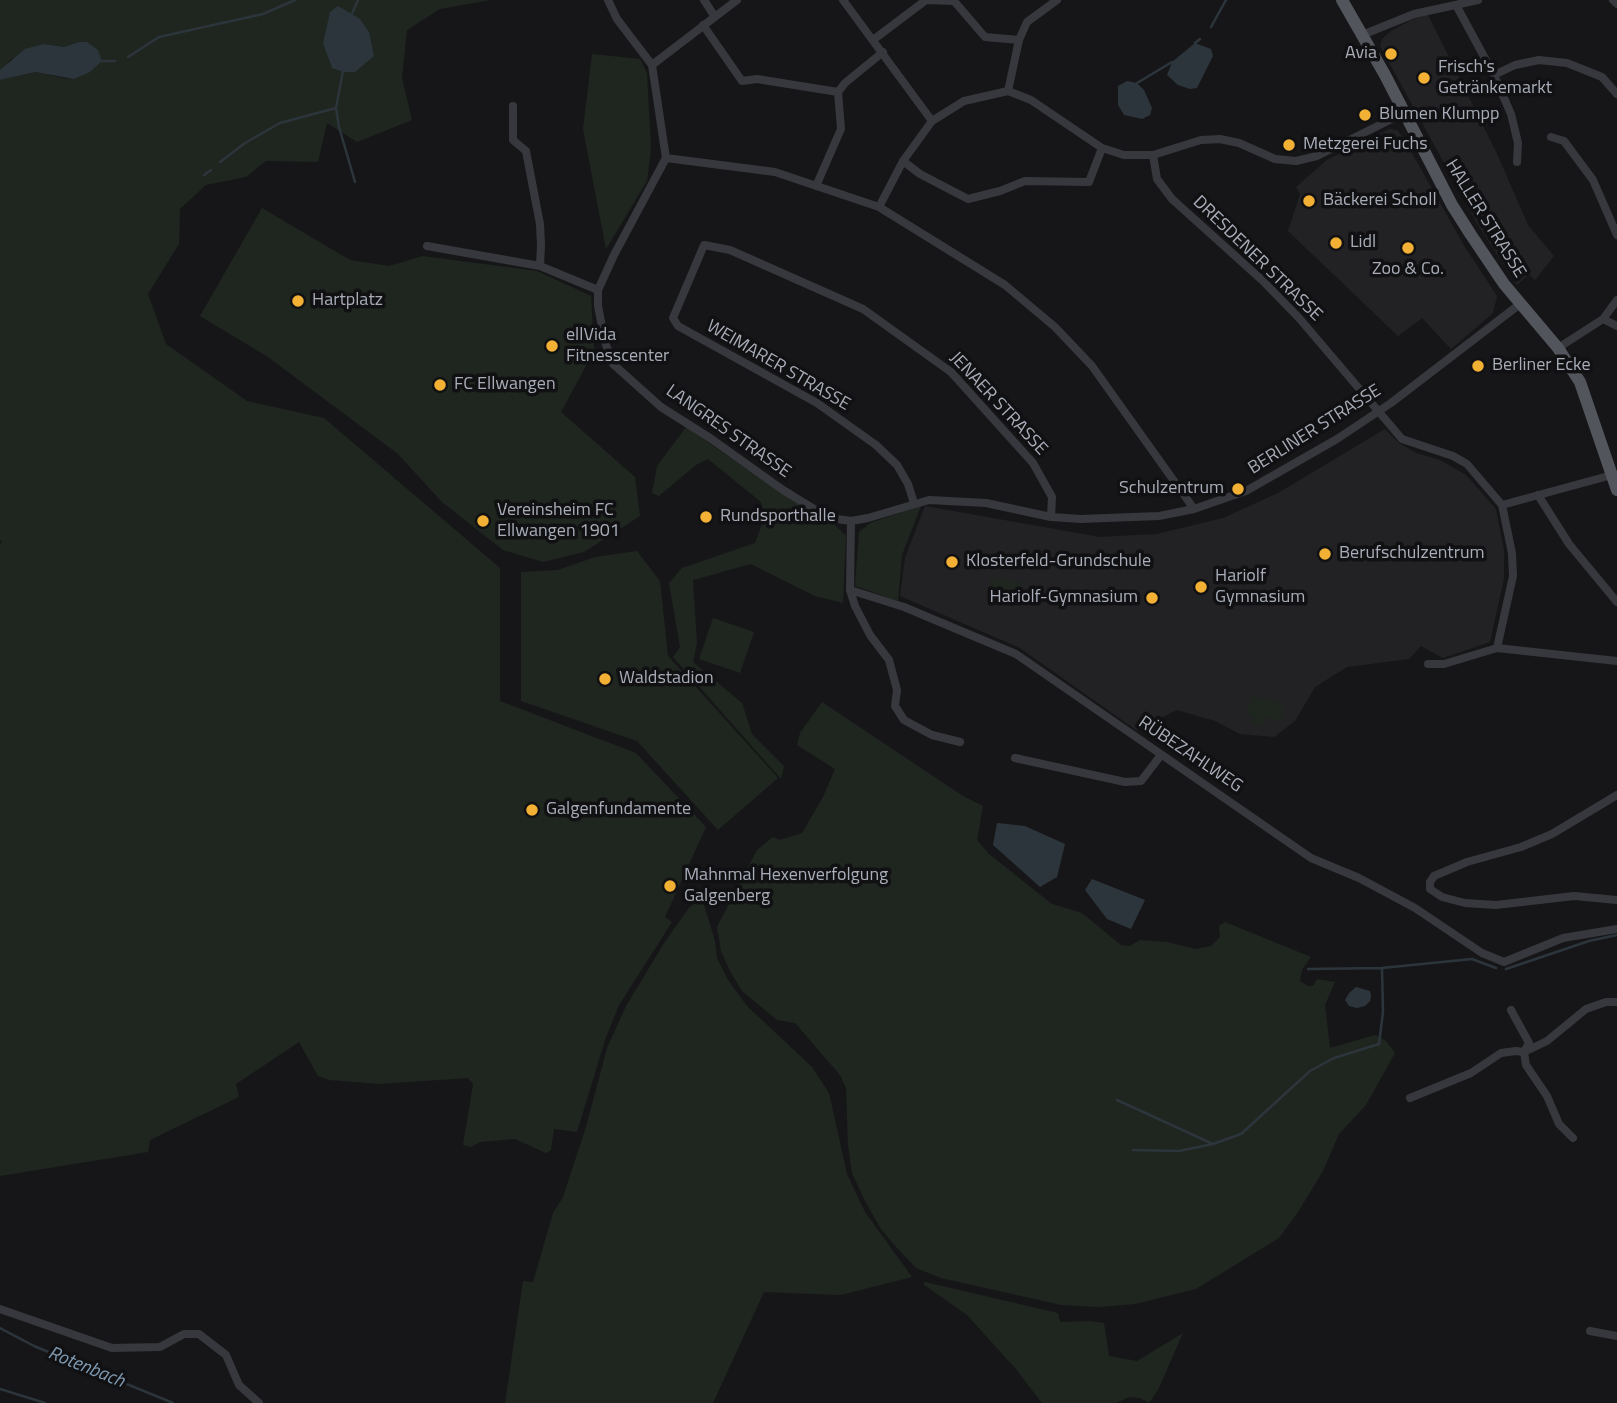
<!DOCTYPE html>
<meta charset="utf-8">
<style>
body{margin:0}
canvas{display:block;background:#161618}
</style>
<canvas width="1617" height="1403"></canvas>
<script>
const ctx = document.querySelector('canvas').getContext('2d');
ctx.lineJoin = 'round';
function paint(path, color) { ctx.fillStyle = color; ctx.fill(path, 'evenodd'); }
const poly = rows => new Path2D(rows.map(r => 'M' + r).join(''));
function strokePath(path, color, width, dash) { ctx.strokeStyle = color; ctx.lineWidth = width; ctx.lineCap = dash ? 'butt' : 'round'; ctx.setLineDash(dash || []); ctx.stroke(path); }
function write(font, color, halo, rows, align = 'center') {
  ctx.font = font + ' "Titillium Web",sans-serif'; ctx.lineWidth = 7; ctx.setLineDash([]); ctx.textBaseline = 'middle'; ctx.strokeStyle = halo; ctx.fillStyle = color; for (const [text, x, y, turn = 0] of rows) {
    ctx.save(); ctx.translate(x, y); ctx.rotate((+turn || 0) * Math.PI / 180); ctx.textAlign = isNaN(turn) ? turn : align; if (halo) ctx.strokeText(text, 0, 0); ctx.fillText(text, 0, 0); ctx.restore();
  }
}
const built = poly([
 [1428,15,1498,156,1528,225,1554,256,1535,280,1529,274,1517,285,1478,225,1380,46,1382,39,1391,31,1413,19],
 [1389,129,1397,130,1403,137,1463,244,1497,296,1493,313,1451,349,1422,318,1398,336,1288,231,1300,194,1296,187,1327,160],
 [1385,429,1399,443,1416,453,1440,460,1466,475,1496,509,1504,550,1504,578,1490,642,1443,658,1421,646,1409,659,1347,667,1315,687,1295,721,1274,737,1240,734,1215,721,1177,710,1136,730,1020,648,900,596,905,558,925,506,1100,537,1157,534,1223,518,1278,493]
]);
const green = poly([
 [0,0,490,0,440,9,407,30,402,78,412,120,357,142,327,123,318,162,266,161,246,177,206,185,180,209,179,244,148,294,166,344,247,401,324,418,500,568,500,701,636,753,706,827,665,917,672,922,619,1005,606,1037,577,1132,554,1129,551,1150,546,1153,515,1139,480,1142,471,1147,463,1145,473,1084,468,1078,379,1084,329,1080,318,1076,299,1042,236,1084,239,1097,150,1140,148,1152,0,1176,0,545,2,542,0,540,0,80,35,72,68,79,79,42,64,47,44,44,10,60,5,68,0,70],
 [592,54,640,59,647,73,651,149,647,181,606,249,583,129],
 [262,208,350,260,389,266,423,256,537,271,591,296,594,351,561,412,635,477,640,516,584,552,543,562,503,550,442,502,398,454,268,357,200,316],
 [686,427,793,501,832,522,846,536,843,603,815,596,751,564,693,580,697,643,693,662,742,703,752,734,784,766,781,779,673,657,680,647,669,583,682,568,755,543,764,519,761,502,708,459,696,465,659,496,652,493,657,466],
 [921,506,902,555,898,601,855,586,859,532,870,523],
 [637,551,660,581,668,656,778,778,718,830,637,741,521,701,521,572,558,570,595,557],
 [991,578,1022,583,1020,598,989,593],
 [713,618,754,632,740,673,699,659],
 [1251,696,1284,703,1281,721,1265,718,1263,726,1250,723,1252,716,1247,715],
 [822,702,963,796,983,806,977,840,989,854,1052,904,1082,913,1121,945,1130,946,1140,940,1167,942,1195,949,1211,946,1220,937,1219,926,1225,922,1311,957,1302,970,1300,981,1308,986,1313,986,1317,979,1335,982,1325,1005,1330,1048,1375,1035,1386,1041,1395,1053,1366,1105,1339,1134,1323,1171,1298,1212,1279,1238,1196,1289,1135,1304,1100,1307,1061,1305,941,1278,916,1268,896,1247,881,1229,864,1199,852,1173,848,1145,846,1088,840,1075,795,1023,777,1020,742,991,730,971,721,951,717,927,757,850,773,837,780,840,802,833,823,797,835,769,797,745,800,733],
 [697,901,704,905,715,941,717,958,728,980,747,1006,812,1067,829,1093,847,1174,865,1212,912,1277,841,1295,764,1292,713,1403,505,1403,523,1281,533,1282,553,1213,563,1197,586,1127,607,1048,626,1006,666,940,689,908],
 [925,1282,1058,1313,1060,1322,1091,1321,1104,1323,1109,1356,1137,1361,1183,1333,1158,1390,1149,1403,1140,1398,1129,1397,1116,1403,1042,1403,1015,1368,967,1315,923,1284]
]);
const water = poly([
 [338,6,360,19,369,32,374,56,355,72,343,72,332,68,323,43,330,12],
 [79,42,87,42,98,50,102,61,90,72,74,79,35,72,0,80,0,70,25,49,44,44,64,47],
 [1195,43,1211,49,1213,56,1197,88,1190,89,1178,85,1167,75,1172,62],
 [1127,81,1137,83,1144,90,1152,108,1150,115,1142,119,1124,115,1118,105,1118,86],
 [997,823,1025,826,1065,844,1057,877,1040,887,993,845],
 [1092,879,1145,900,1131,929,1107,919,1085,890],
 [1356,987,1370,991,1371,996,1370,1001,1365,1006,1357,1008,1349,1006,1345,1000,1349,993]
]);
const stream = poly([
 [351,16,358,0],
 [1211,27,1226,0],
 [1195,43,1200,39],
 [128,57,159,37,263,14,295,0],
 [102,61,115,61],
 [343,71,336,108,339,127,355,182],
 [1137,83,1172,62],
 [220,162,245,143,280,123,336,108],
 [204,175,211,170],
 [1308,969,1382,968,1472,959,1496,968],
 [1506,969,1589,941,1617,935],
 [1117,1100,1213,1144],
 [1133,1150,1179,1151,1213,1144,1241,1134,1310,1071,1334,1058,1379,1044,1383,1012,1382,968],
 [0,1328,34,1346,173,1403],
 [0,1389,45,1403]
]);
const minor = poly([
 [608,0,617,19,652,65,666,158,614,255,598,290,598,306,605,342,613,364,661,407,710,438,783,490,822,514,837,519,851,521,868,518,929,500,986,503,1051,517,1081,519,1159,516,1194,509,1246,491,1337,439,1391,403,1520,304],
 [704,0,715,17],
 [843,0,932,121],
 [1613,0,1617,4],
 [1456,5,1494,75,1511,114,1518,143,1517,162],
 [703,25,742,81,757,79,838,92,841,129,816,186],
 [1362,35,1414,14,1478,0],
 [873,40,926,0,954,1,985,37,1019,40],
 [652,65,737,0],
 [1494,75,1515,65,1539,60,1567,63,1602,77,1617,94],
 [1008,91,1019,40,1027,22,1057,0],
 [838,92,845,83,883,52],
 [513,106,513,140,526,151,540,224,541,245,540,266],
 [1551,137,1564,141,1593,180,1617,235],
 [1153,155,1157,179,1172,199,1263,281,1299,318,1402,439,1453,456,1467,464,1502,505,1512,553,1513,576,1497,648],
 [666,158,775,172,879,207,1005,285,1055,327,1092,366,1194,509],
 [903,161,920,174,968,199,1000,191,1025,181,1089,182,1102,148],
 [879,207,903,161,932,121,964,101,1008,91,1031,100,1102,148,1124,155,1153,155,1201,140,1220,139,1239,143,1275,159,1296,161,1317,156,1404,113],
 [427,246,540,266,598,290],
 [1603,319,1617,326],
 [1558,348,1603,319,1617,300],
 [1538,495,1569,544,1617,602],
 [914,503,908,484,897,465,876,445,817,403,678,326,673,318,704,245,730,250,863,309,951,372,1033,463,1052,497,1051,517],
 [1502,505,1612,475],
 [851,521,850,590,855,606,870,635,889,660,897,690,895,706,904,720,932,735,960,742],
 [850,590,904,607,1016,654,1311,858,1359,878,1415,908,1482,953,1504,962,1563,938,1617,929],
 [1428,664,1444,664,1497,648,1617,661],
 [1015,758,1125,782,1141,781,1161,755],
 [1617,795,1552,834,1521,847,1467,862,1434,876,1430,882,1430,889,1442,897,1465,903,1496,905,1574,896,1617,900],
 [1511,1010,1529,1043,1524,1052,1526,1065,1547,1096,1559,1124,1573,1138],
 [1410,1098,1471,1073,1501,1053,1516,1051,1524,1052,1547,1041,1586,1009,1606,1002,1617,1002],
 [0,1309,112,1348,160,1347,184,1334,199,1334,226,1355,239,1385,259,1403],
 [1590,1331,1617,1336]
]);
const primary = poly([
 [1342,0,1385,75,1452,205,1471,235,1504,284,1558,348,1580,382,1617,490]
]);
const markers = [
 [1391,54,7,"#f2b134"],
 [1424,78,7,"#f2b134"],
 [1365,115,7,"#f2b134"],
 [1289,145,7,"#f2b134"],
 [1309,201,7,"#f2b134"],
 [1336,243,7,"#f2b134"],
 [1408,248,7,"#f2b134"],
 [298,301,7,"#f2b134"],
 [552,346,7,"#f2b134"],
 [1478,366,7,"#f2b134"],
 [440,385,7,"#f2b134"],
 [1238,489,7,"#f2b134"],
 [706,517,7,"#f2b134"],
 [483,521,7,"#f2b134"],
 [1325,554,7,"#f2b134"],
 [952,562,7,"#f2b134"],
 [1201,587,7,"#f2b134"],
 [1152,598,7,"#f2b134"],
 [605,679,7,"#f2b134"],
 [532,810,7,"#f2b134"],
 [670,886,7,"#f2b134"]
];
const poiNames = [
 ["Avia",1377,54,"right"],
 ["Frisch's",1438,68],
 ["Getränkemarkt",1438,89],
 ["Blumen Klumpp",1379,115],
 ["Metzgerei Fuchs",1303,145],
 ["Bäckerei Scholl",1323,201],
 ["Lidl",1350,243],
 ["Zoo & Co.",1408,270,"center"],
 ["Hartplatz",312,301],
 ["ellVida",566,336],
 ["Fitnesscenter",566,357],
 ["Berliner Ecke",1492,366],
 ["FC Ellwangen",454,385],
 ["Schulzentrum",1224,489,"right"],
 ["Vereinsheim FC",497,511],
 ["Ellwangen 1901",497,532],
 ["Rundsporthalle",720,517],
 ["Berufschulzentrum",1339,554],
 ["Klosterfeld-Grundschule",966,562],
 ["Hariolf",1215,577],
 ["Gymnasium",1215,598],
 ["Hariolf-Gymnasium",1138,598,"right"],
 ["Waldstadion",619,679],
 ["Galgenfundamente",546,810],
 ["Mahnmal Hexenverfolgung",684,876],
 ["Galgenberg",684,897]
];
const streetNames = [
 ["HALLER STRASSE",1485,219,58],
 ["DRESDENER STRASSE",1257,259,44],
 ["WEIMARER STRASSE",778,366,30],
 ["JENAER STRASSE",998,404,47],
 ["BERLINER STRASSE",1315,430,-32],
 ["LANGRES STRASSE",728,432,35],
 ["RÜBEZAHLWEG",1190,755,34]
];
const waterNames = [
 ["Rotenbach",86,1368,22]
];
paint(built, '#222225');
paint(green, '#1e261f');
paint(water, '#2c353c');
strokePath(stream, '#2c353c', 2.5);
strokePath(minor, '#37383d', 8);
strokePath(primary, '#53555c', 12);
for (const [x, y, r, color] of markers) { const dot = new Path2D(); dot.arc(x, y, r, 0, 2 * Math.PI); ctx.fillStyle = color; ctx.fill(dot); strokePath(dot, '#111113', 2.5); }
write('18px', '#a8adb8', '#111113', poiNames, 'left');
write('18px', '#a8adb8', '#111113', streetNames);
write('italic 19px', '#7f9bb3', '#111113', waterNames);
</script>
